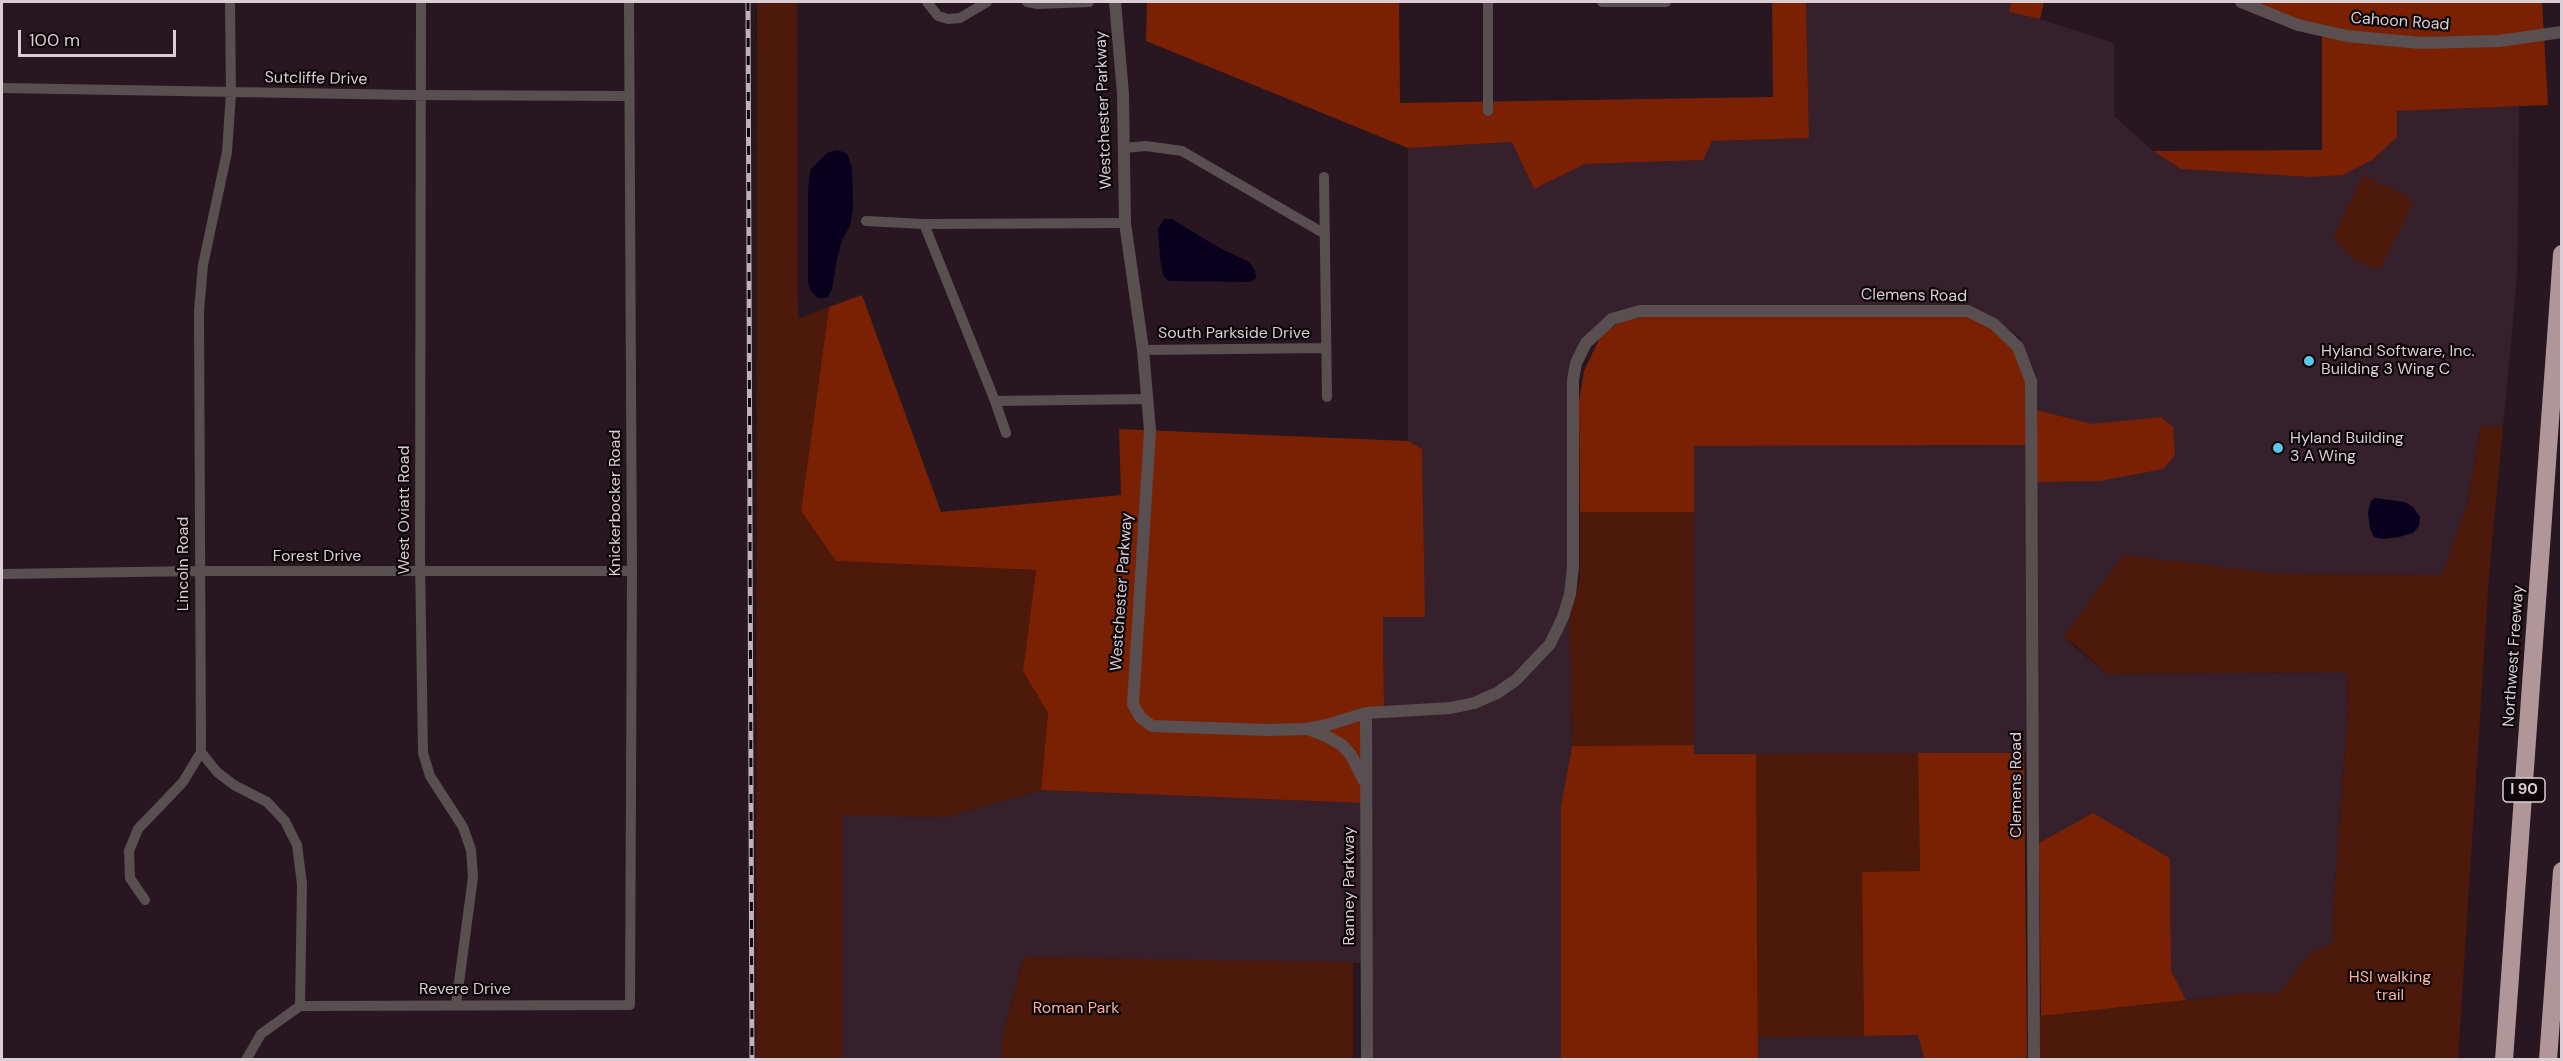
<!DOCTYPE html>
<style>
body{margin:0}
#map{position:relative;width:2563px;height:1061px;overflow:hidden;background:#281720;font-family:"DM Sans",sans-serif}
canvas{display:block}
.frame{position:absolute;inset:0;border:3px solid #dacdd4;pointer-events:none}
.scale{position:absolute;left:18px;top:30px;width:158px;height:27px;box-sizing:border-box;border:3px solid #dacdd4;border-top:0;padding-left:8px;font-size:18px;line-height:21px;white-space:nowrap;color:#dacdd4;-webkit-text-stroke:4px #0c0508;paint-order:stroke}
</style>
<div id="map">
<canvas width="2563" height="1061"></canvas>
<div class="frame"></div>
<div class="scale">100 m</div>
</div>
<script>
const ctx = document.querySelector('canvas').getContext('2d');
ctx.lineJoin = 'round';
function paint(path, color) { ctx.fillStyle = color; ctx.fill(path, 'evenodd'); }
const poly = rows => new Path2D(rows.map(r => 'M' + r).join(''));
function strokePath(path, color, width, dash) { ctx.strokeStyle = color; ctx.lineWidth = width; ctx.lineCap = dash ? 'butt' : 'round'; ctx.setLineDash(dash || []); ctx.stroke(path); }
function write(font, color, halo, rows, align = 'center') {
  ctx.font = font + ' "DM Sans",sans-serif'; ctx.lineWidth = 4.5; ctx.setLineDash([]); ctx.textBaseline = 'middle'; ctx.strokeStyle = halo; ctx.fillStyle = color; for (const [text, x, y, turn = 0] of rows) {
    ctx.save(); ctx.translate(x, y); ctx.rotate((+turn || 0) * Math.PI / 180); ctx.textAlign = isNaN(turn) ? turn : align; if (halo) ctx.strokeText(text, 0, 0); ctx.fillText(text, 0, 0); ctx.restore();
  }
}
const built = poly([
 [1806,2,2011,2,2009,12,2040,19,2114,43,2114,116,2153,151,2182,169,2309,177,2397,111,2519,106,2517,277,2503,427,2481,426,2467,505,2443,575,2283,574,2064,638,2107,674,2347,672,2348,708,2334,896,2333,942,2309,954,2279,993,2250,993,2186,1000,2171,971,2170,858,2093,814,2039,843,2038,753,1694,754,1694,446,2036,445,2036,373,2019,337,1990,315,1967,307,1617,313,1573,360,1569,574,1564,600,1553,628,1534,655,1511,678,1488,691,1459,702,1384,706,1383,617,1424,617,1422,449,1408,441,1408,148,1513,142,1534,189,1585,164,1702,160,1712,141,1809,138],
 [1569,618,1572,746,1561,806,1561,1059,1372,1059,1371,718,1454,713,1487,703,1551,651],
 [1041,790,1362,803,1362,963,1024,957,1002,1037,1001,1059,842,1060,842,815,947,817],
 [1918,1035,1924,1059,1758,1059,1758,1037]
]);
const green = poly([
 [757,2,797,2,798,319,829,307,801,511,836,561,1036,570,1023,671,1048,713,1041,790,947,817,842,815,842,1059,756,1060],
 [2363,175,2411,198,2413,204,2381,267,2375,269,2352,258,2333,237],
 [2481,426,2503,427,2489,576,2458,1059,2034,1059,2034,1017,2250,993,2279,993,2309,954,2333,942,2334,896,2348,708,2347,672,2107,674,2075,645,2063,638,2123,555,2283,574,2442,575,2467,505],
 [1580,512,1694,512,1694,745,1572,746,1569,618,1580,579],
 [1918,753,1920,871,1862,873,1864,1036,1758,1037,1756,754],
 [1024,957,1353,962,1353,1059,1001,1059,1002,1037]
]);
const forest = poly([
 [1147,2,1399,2,1400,103,1773,97,1772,2,1806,2,1809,138,1712,141,1703,160,1585,164,1534,189,1512,142,1408,148,1146,41],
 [2011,2,2044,2,2040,19,2009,12],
 [2233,2,2542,2,2548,105,2397,111,2397,137,2372,160,2343,175,2309,177,2181,169,2153,151,2322,150,2322,36,2285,25],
 [862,295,941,512,1121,495,1119,429,1408,441,1422,449,1425,617,1383,617,1384,706,1360,709,1362,803,1041,790,1048,713,1023,671,1036,570,836,561,801,511,829,307],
 [1642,317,1967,317,1988,325,2014,349,2027,383,2027,445,1694,446,1694,512,1580,512,1579,401,1584,371,1601,335,1619,323],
 [2036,410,2092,424,2161,417,2173,427,2175,455,2163,469,2100,481,2037,482],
 [1694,745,1694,754,1756,754,1758,1059,1561,1059,1561,806,1572,746],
 [1918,753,2024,753,2027,1059,1924,1059,1918,1035,1864,1036,1862,872,1920,871],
 [2093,813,2170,858,2171,971,2186,1000,2041,1016,2039,843]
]);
const water = poly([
 [838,150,847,154,852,167,853,207,850,226,842,240,837,259,832,289,827,298,818,298,811,291,808,282,808,192,810,170,827,153],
 [1164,219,1172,219,1216,246,1249,262,1255,270,1256,278,1251,282,1168,281,1163,275,1160,258,1158,229],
 [2375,498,2405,502,2413,507,2420,517,2419,526,2413,533,2399,537,2382,539,2374,537,2370,529,2368,512,2371,501]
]);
const minor = poly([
 [230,2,231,93,227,152,203,265,199,311,201,752,217,772,234,785,267,802,285,821,297,845,302,884,300,1006],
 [421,2,420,559,423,753,430,776,463,827,471,850,473,877,456,1005],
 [927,2,938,16,948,19,960,18,987,2],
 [1027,2,1038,4,1089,2],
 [1488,2,1488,111],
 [1602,2,1666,2],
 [2,88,411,95,629,96],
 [1124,148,1146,146,1182,151,1325,234],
 [1324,177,1327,397],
 [866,221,924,224,995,401,1148,399],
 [924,224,1125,223],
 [1143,350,1326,348],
 [995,401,1006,433],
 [2,574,199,571,632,571],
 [145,900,130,878,129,851,138,829,183,782,201,752],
 [300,1006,630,1005,632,571,629,2],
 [246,1060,261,1034,300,1006]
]);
const tertiary = poly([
 [1115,2,1123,94,1125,223,1143,350,1150,430,1133,704,1140,717,1152,726,1268,730,1306,729,1327,725,1366,713,1451,708,1474,703,1497,693,1516,680,1550,644,1563,617,1570,594,1573,567,1573,380,1576,363,1586,343,1612,319,1640,311,1968,311,1994,324,2018,347,2031,381,2034,1060],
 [2241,2,2298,25,2347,36,2420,43,2499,41,2562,32],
 [1366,713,1367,1060],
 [1310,730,1326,736,1342,745,1351,755,1364,781]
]);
const motorway = poly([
 [2504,1060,2562,254],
 [2548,1060,2562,871]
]);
const rail = poly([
 [748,2,752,1060]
]);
const markers = [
 [2309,361,6,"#5ac8e6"],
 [2278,448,6,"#5ac8e6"]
];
const shields = [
 [2524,790,42]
];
const shieldNames = [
 ["I 90",2524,790]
];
const streetNames = [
 ["Cahoon Road",2400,22,4],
 ["Sutcliffe Drive",316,79,1],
 ["Westchester Parkway",1104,110,-92],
 ["Clemens Road",1914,296,1],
 ["South Parkside Drive",1234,334],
 ["Knickerbocker Road",616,503,-90],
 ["West Oviatt Road",405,510,-90],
 ["Forest Drive",317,557],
 ["Lincoln Road",184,564,-90],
 ["Westchester Parkway",1122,592,-86],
 ["Northwest Freeway",2514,656,-86],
 ["Clemens Road",2017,785,-90],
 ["Ranney Parkway",1350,886,-90],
 ["Revere Drive",465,990]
];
const poiNames = [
 ["Hyland Software, Inc.",2321,352],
 ["Building 3 Wing C",2321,370],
 ["Hyland Building",2290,439],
 ["3 A Wing",2290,457]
];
const parkNames = [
 ["HSI walking",2390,978],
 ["trail",2390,996],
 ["Roman Park",1076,1009]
];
paint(built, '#36202c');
paint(green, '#4d190a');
paint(forest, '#7a2104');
paint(water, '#08001d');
strokePath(minor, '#5a4f50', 10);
strokePath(tertiary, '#5a4f50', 12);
strokePath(motorway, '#b09699', 18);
strokePath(rail, '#bfb2b9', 5);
strokePath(rail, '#0c0508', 3, [9]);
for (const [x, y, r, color] of markers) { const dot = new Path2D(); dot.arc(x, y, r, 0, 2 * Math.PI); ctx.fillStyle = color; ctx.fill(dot); strokePath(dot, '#0c0508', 2); }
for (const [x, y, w] of shields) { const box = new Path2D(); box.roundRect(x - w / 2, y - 12, w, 24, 4.5); ctx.fillStyle = '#0c0508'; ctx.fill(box); strokePath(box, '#dacdd4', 1.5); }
write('bold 15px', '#dacdd4', null, shieldNames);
write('16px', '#dacdd4', '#0c0508', streetNames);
write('16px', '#dacdd4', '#0c0508', poiNames, 'left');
write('16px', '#fbaf99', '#0c0508', parkNames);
</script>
